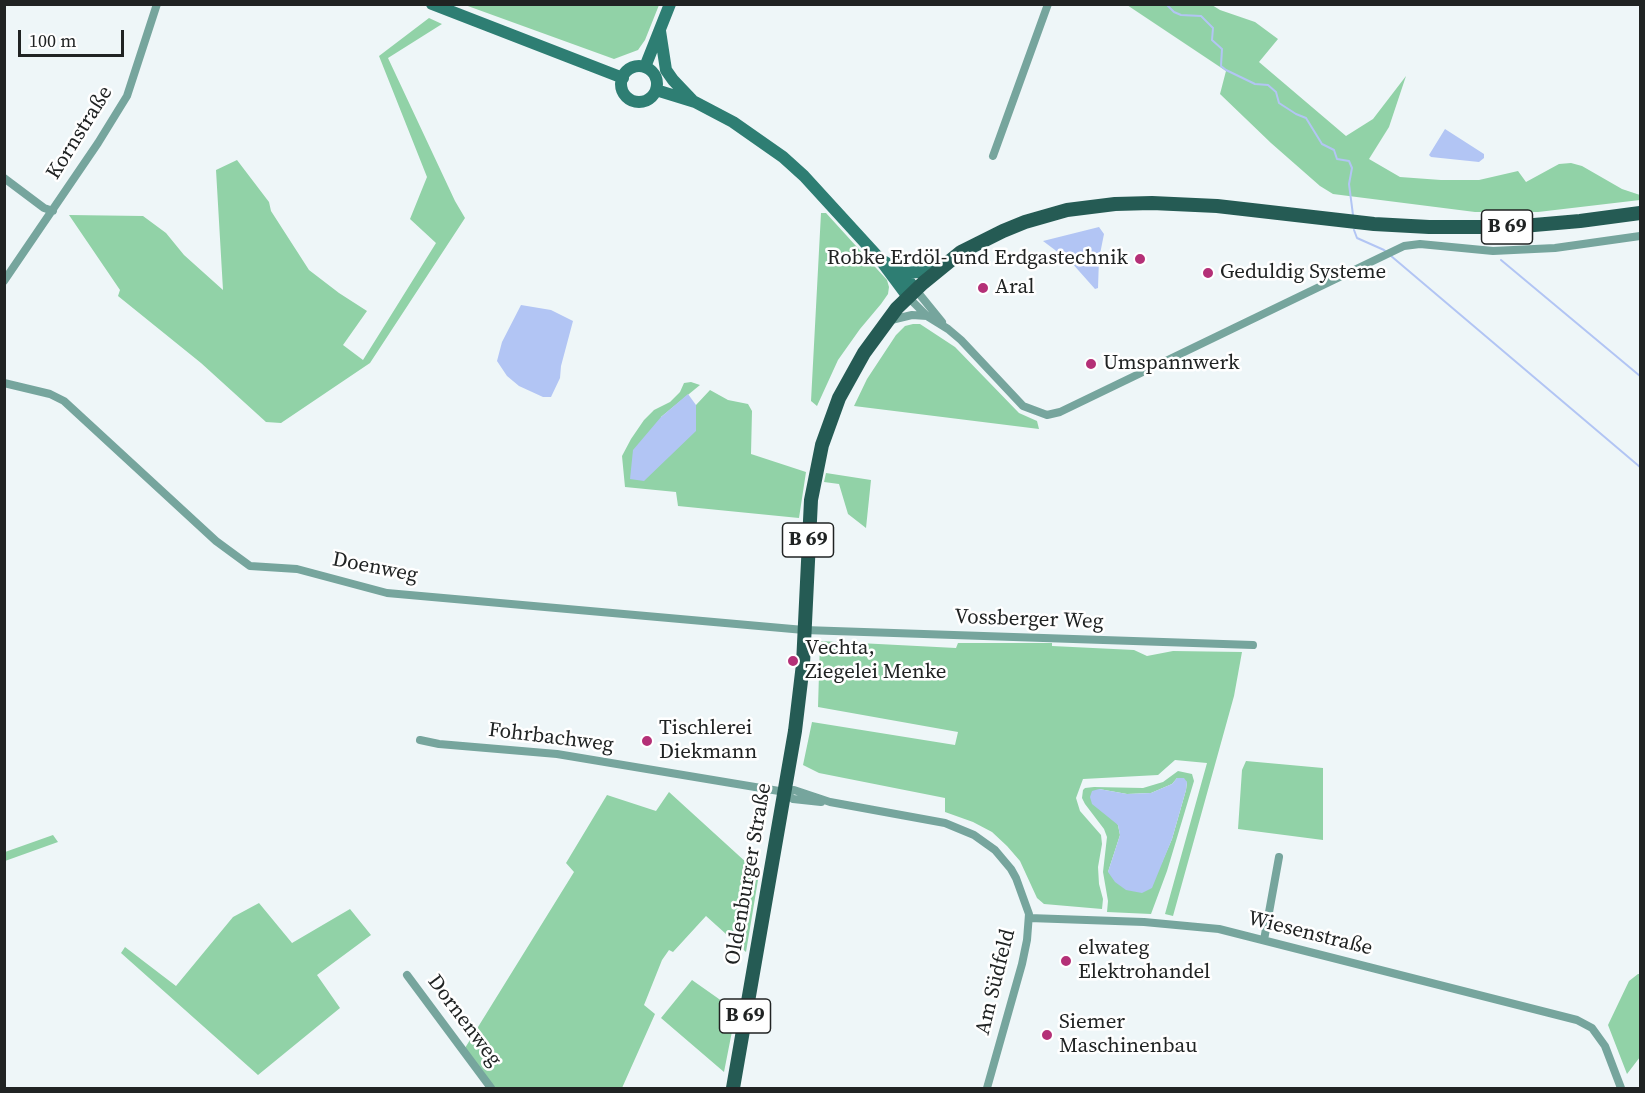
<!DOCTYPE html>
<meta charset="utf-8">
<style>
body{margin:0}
#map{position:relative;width:1645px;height:1093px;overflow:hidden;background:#eef6f8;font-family:"Source Serif 4",serif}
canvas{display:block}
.frame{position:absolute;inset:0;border:6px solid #202323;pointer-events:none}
.scale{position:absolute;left:18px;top:30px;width:106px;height:27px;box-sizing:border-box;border:3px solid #202323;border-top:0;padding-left:8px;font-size:18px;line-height:21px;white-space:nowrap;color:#202323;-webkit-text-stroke:4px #fff;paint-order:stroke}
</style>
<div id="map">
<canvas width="1645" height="1093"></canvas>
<div class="frame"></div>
<div class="scale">100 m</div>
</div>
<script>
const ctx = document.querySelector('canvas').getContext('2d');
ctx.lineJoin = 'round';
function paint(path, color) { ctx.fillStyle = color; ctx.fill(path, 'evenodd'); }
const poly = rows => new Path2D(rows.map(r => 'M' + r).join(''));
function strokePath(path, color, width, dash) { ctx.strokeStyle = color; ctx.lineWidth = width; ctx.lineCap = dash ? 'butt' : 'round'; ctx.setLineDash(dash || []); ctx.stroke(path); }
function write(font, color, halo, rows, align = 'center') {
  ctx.font = font + ' "Source Serif 4",serif'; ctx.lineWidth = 5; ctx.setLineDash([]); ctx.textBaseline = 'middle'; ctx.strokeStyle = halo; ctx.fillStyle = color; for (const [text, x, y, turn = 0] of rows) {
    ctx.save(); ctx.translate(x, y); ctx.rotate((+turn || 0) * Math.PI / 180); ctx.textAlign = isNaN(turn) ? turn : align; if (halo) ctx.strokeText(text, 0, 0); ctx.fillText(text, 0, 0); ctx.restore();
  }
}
const green = poly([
 [465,5,659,4,659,5,645,40,638,50,614,59],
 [1127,5,1212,5,1220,10,1255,22,1278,39,1259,62,1346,136,1373,119,1406,76,1389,127,1369,159,1400,177,1441,180,1479,180,1518,171,1526,182,1559,164,1571,163,1582,166,1622,189,1640,195,1640,200,1538,212,1475,212,1333,194,1320,186,1271,143,1220,94,1226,71],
 [429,18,442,24,388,58,455,201,465,218,370,363,281,423,266,422,201,363,118,296,120,290,69,215,143,216,166,233,184,255,223,290,216,170,237,160,269,202,271,211,309,270,339,293,367,311,343,345,363,360,436,243,410,219,427,177,379,56],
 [821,213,826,213,887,280,889,287,888,294,881,304,860,329,838,360,817,406,811,401],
 [913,324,920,324,955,347,1019,413,1037,421,1039,429,854,406,867,379,896,335,905,326],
 [691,382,700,385,661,417,696,431,696,405,710,390,728,400,748,404,752,411,751,454,806,472,799,518,678,506,676,492,625,487,622,456,631,439,644,420,654,410,670,402,680,392,684,383],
 [826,473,871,480,866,528,848,514,839,484,824,482],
 [820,641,956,648,958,643,1052,643,1052,646,1134,650,1147,656,1173,651,1242,652,1234,696,1173,916,1165,914,1207,763,1175,760,1158,775,1083,779,1076,798,1080,811,1101,835,1102,844,1098,867,1099,884,1103,899,1102,909,1044,904,1037,898,1020,861,1007,846,992,832,973,822,945,812,945,798,819,773,803,765,812,722,955,745,958,732,818,707],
 [1246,761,1323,768,1323,840,1238,829,1242,770],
 [1178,771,1192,774,1194,781,1167,871,1151,914,1107,912,1108,901,1103,872,1107,837,1104,829,1085,804,1082,798,1083,790,1085,788,1094,787,1143,788,1163,782],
 [1177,778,1187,782,1186,790,1172,839,1162,862,1108,872,1120,835,1118,825,1099,789,1127,794,1151,793,1172,784],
 [669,792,759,874,746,952,706,916,673,952,669,950,662,960,644,1005,655,1014,622,1088,495,1088,465,1048,574,872,566,863,607,795,656,811],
 [53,835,58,842,5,861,5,852],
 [259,903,292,943,350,909,371,935,317,975,340,1008,258,1075,121,953,125,947,176,986,233,917],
 [1638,974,1640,974,1640,1057,1627,1074,1608,1025,1629,981],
 [692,980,736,1011,724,1072,661,1018]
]);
const water = poly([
 [1445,129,1484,154,1484,158,1479,162,1431,157,1429,155],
 [1099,227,1104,234,1099,259,1098,288,1095,289,1071,262,1043,241],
 [521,305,551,310,573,321,561,366,560,378,551,397,543,397,519,386,507,376,497,361,502,342],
 [688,394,696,405,696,431,644,481,630,479,633,450,661,417],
 [1177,778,1184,778,1187,782,1186,790,1172,839,1152,888,1142,893,1126,890,1115,882,1108,872,1120,835,1118,825,1092,804,1090,797,1092,791,1099,789,1127,794,1151,793,1172,784]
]);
const stream = poly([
 [1166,4,1174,12,1181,15,1201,16,1213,28,1212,40,1222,49,1221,66,1226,70,1255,84,1268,85,1276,92,1279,103,1296,114,1306,118,1322,144,1334,150,1337,159,1349,161,1352,168,1349,184,1353,215],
 [1354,230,1357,238,1384,250,1640,467],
 [1501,260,1640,376]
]);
const street = poly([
 [993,156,1048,4],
 [4,178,44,208,53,211],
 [4,281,98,143,127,96,157,4],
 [916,290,942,322],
 [908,297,927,316,948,329,961,340,1023,406,1047,415,1060,412,1404,246,1420,244,1493,251,1555,248,1640,236],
 [887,321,912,315,927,316],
 [4,383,50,394,64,401,216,541,250,566,297,569,387,593,804,630,1253,645],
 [420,740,439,744,557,754,785,792,794,790,830,802,945,823,974,835,995,850,1011,869,1016,878,1029,914,1027,940,1022,964,987,1088],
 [785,792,793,799,821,802],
 [1029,918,1144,922,1219,929,1577,1020,1592,1028,1605,1046,1621,1088],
 [1264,940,1279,857],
 [407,975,491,1088]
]);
const secondary = poly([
 [432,4,623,78],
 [660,31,666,70,673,80,692,100],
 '621 84a18 18 0 1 1 36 0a18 18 0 1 1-36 0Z',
 [645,67,670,4],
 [656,90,695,102,733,122,783,157,804,176,879,258,908,297],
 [885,262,902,273,916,290],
 [902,273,936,271]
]);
const primary = poly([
 [733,1088,795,731,803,664,811,500,822,445,839,398,864,353,897,308,923,283,961,252,1003,231,1025,222,1067,210,1115,204,1152,203,1217,206,1374,224,1429,227,1511,227,1580,221,1640,213]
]);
const markers = [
 [1140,259,6,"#b43077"],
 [1208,273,6,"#b43077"],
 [983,288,6,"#b43077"],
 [1091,364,6,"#b43077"],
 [793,661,6,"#b43077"],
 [647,741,6,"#b43077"],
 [1066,961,6,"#b43077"],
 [1047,1035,6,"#b43077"]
];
const shields = [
 [1507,227,51],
 [808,540,51],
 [745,1016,51]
];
const shieldNames = [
 ["B 69",1507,227],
 ["B 69",808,540],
 ["B 69",745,1016]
];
const streetNames = [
 ["Kornstraße",80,133,-58],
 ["Doenweg",375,568,11],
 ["Vossberger Weg",1029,620,2],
 ["Fohrbachweg",551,738,7],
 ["Oldenburger Straße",749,874,-80],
 ["Wiesenstraße",1310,934,14],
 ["Am Südfeld",996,982,-76],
 ["Dornenweg",464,1021,53]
];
const poiNames = [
 ["Robke Erdöl- und Erdgastechnik",1128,259,"right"],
 ["Geduldig Systeme",1220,273],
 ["Aral",995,288],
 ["Umspannwerk",1103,364],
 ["Vechta,",805,649],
 ["Ziegelei Menke",805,673],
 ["Tischlerei",659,729],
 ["Diekmann",659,753],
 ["elwateg",1078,949],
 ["Elektrohandel",1078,973],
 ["Siemer",1059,1023],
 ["Maschinenbau",1059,1047]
];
paint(green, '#91d2a7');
paint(water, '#b2c5f4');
strokePath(stream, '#b2c5f4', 2);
strokePath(street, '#76a59d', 8);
strokePath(secondary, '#2e7e73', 12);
strokePath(primary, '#255b54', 14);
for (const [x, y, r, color] of markers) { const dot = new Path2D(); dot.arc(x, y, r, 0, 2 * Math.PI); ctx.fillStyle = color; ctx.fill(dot); strokePath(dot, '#fff', 2); }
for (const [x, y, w] of shields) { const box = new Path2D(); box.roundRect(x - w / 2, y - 17, w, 34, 4.5); ctx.fillStyle = '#fff'; ctx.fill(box); strokePath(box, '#202323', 1.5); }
write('bold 20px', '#202323', null, shieldNames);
write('21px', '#202323', '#fff', streetNames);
write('21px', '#202323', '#fff', poiNames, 'left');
</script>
